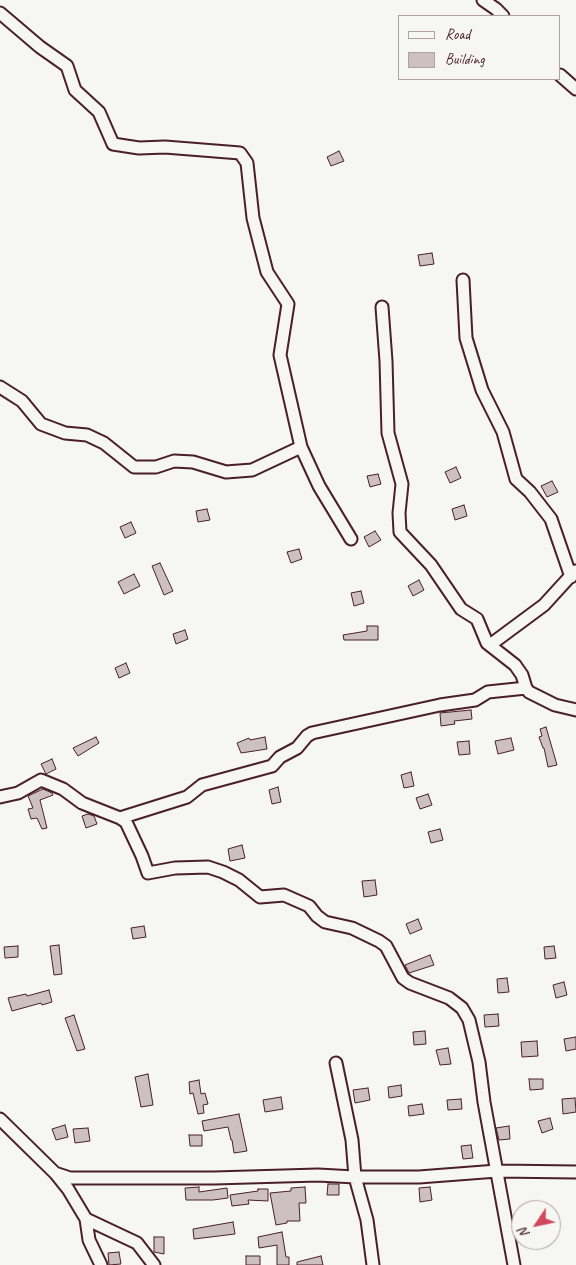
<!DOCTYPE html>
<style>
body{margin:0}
#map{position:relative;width:576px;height:1265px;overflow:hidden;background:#f6f6f2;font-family:Caveat,sans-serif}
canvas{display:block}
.legend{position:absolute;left:398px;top:15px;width:162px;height:65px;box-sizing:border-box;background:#f6f6f2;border:1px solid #b1a0a2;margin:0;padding:6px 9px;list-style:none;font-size:15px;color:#4a1f2b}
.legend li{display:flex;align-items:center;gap:10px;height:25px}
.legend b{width:25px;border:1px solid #b1a0a2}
.north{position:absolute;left:511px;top:1200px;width:50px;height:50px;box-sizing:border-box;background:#f6f6f2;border:1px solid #b1a0a2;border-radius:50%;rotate:236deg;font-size:14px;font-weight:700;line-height:20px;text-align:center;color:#4a1f2b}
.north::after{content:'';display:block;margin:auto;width:18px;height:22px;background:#d1495b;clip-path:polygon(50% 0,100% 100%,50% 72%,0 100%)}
</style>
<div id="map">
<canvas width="576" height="1265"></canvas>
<ul class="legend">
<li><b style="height:6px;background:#f6f6f2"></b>Road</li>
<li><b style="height:14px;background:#ccc1c0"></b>Building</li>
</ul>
<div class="north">N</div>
</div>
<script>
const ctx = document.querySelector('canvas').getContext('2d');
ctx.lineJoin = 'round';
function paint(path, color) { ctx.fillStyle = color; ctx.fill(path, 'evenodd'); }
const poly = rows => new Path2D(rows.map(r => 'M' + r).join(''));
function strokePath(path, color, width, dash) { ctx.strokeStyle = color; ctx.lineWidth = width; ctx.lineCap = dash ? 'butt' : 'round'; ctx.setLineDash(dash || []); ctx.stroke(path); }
const building = poly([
 [339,151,344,161,331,166,327,157,339,151],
 [432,253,434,264,420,266,418,255,432,253],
 [456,467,461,478,450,483,445,472,456,467],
 [378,474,381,484,370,487,367,476,378,474],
 [552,481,558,492,547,497,541,486,552,481],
 [464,505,467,516,455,520,452,509,464,505],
 [207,509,210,520,198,522,196,511,207,509],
 [131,522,136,533,125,538,120,527,131,522],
 [375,531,381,540,369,547,364,537,375,531],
 [299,549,302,559,291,563,287,552,299,549],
 [160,563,173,591,164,595,152,566,160,563],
 [134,574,140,586,124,594,118,582,134,574],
 [419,580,424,590,413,596,408,586,419,580],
 [361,591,364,603,354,606,351,593,361,591],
 [367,626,378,626,378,640,344,640,343,635,367,631,367,626],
 [185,630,188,639,176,644,173,634,185,630],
 [126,663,130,673,119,678,115,668,126,663],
 [471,710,472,719,454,721,455,724,441,726,440,713,471,710],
 [546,727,557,765,548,767,544,748,543,748,539,737,542,736,540,729,546,727],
 [96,737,99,743,78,756,73,748,96,737],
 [265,737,267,749,241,753,237,743,249,738,250,740,265,737],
 [511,738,514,750,498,754,495,741,511,738],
 [469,741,470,754,459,755,457,742,469,741],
 [52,759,56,769,46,774,41,764,52,759],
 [411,772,414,786,404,788,401,775,411,772],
 [278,787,281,802,272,804,269,790,278,787],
 [43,789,52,793,53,795,40,800,47,828,42,829,37,818,31,819,28,809,33,808,28,796,43,789],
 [428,794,432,805,420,809,416,798,428,794],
 [88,814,94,816,97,824,86,828,82,816,88,814],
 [440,829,443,840,431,843,428,832,440,829],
 [242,845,245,858,230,861,228,849,242,845],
 [375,880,377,895,364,897,362,881,375,880],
 [418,919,422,929,410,934,406,924,418,919],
 [144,926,146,937,133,939,131,928,144,926],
 [59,945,62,974,54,975,50,946,59,945],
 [18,946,18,957,5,958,4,947,18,946],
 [554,946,556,958,545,959,544,947,554,946],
 [430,955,434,965,409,973,405,965,430,955],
 [507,978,509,992,498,993,497,979,507,978],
 [564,982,567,995,556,998,553,985,564,982],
 [49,990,52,1002,42,1005,41,1003,12,1011,8,998,26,994,27,996,49,990],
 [498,1014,499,1026,485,1027,484,1015,498,1014],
 [74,1015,85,1049,77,1051,65,1018,74,1015],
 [425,1031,426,1044,414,1045,413,1032,425,1031],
 [576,1037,576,1049,566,1051,564,1039,576,1037],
 [537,1041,538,1056,522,1057,521,1042,537,1041],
 [448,1048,451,1064,440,1065,436,1050,448,1048],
 [148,1074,153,1105,141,1107,135,1077,148,1074],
 [529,1079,543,1079,543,1089,530,1090,529,1079],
 [199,1080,201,1094,205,1093,208,1104,203,1105,204,1113,198,1114,193,1093,190,1094,189,1082,199,1080],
 [401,1085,402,1096,389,1098,388,1087,401,1085],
 [368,1088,370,1100,355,1103,353,1090,368,1088],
 [281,1097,283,1109,265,1112,263,1100,281,1097],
 [575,1098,576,1112,563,1114,562,1099,575,1098],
 [461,1099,462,1109,448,1110,447,1100,461,1099],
 [422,1104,424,1114,409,1116,408,1106,422,1104],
 [239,1114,247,1151,234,1153,232,1140,231,1140,228,1127,204,1131,202,1121,239,1114],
 [550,1118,553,1129,542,1133,538,1121,550,1118],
 [65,1125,68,1137,56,1140,52,1129,65,1125],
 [509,1126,510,1139,499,1140,496,1128,509,1126],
 [88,1128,90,1141,75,1143,73,1129,88,1128],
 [189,1135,202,1135,202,1146,190,1146,189,1135],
 [471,1145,473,1158,463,1159,461,1146,471,1145],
 [328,1184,339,1184,339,1195,327,1195,328,1184],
 [199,1187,199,1192,227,1188,228,1198,213,1200,186,1200,185,1188,199,1187],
 [305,1187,306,1203,299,1203,300,1221,287,1221,287,1223,276,1225,270,1193,291,1191,291,1188,305,1187],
 [430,1187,432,1200,420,1202,419,1188,430,1187],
 [258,1189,268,1189,268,1201,248,1200,249,1204,232,1206,230,1195,258,1191,258,1189],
 [233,1222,235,1234,194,1239,193,1229,233,1222],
 [282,1232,286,1257,289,1257,289,1265,277,1265,277,1245,259,1248,258,1237,282,1232],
 [154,1237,164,1237,164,1254,154,1252,154,1237],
 [119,1252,121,1264,109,1265,108,1253,119,1252],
 [246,1256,260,1256,260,1265,246,1265,246,1256],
 [321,1256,323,1265,297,1265,297,1262,321,1256]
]);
const minor = poly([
 [483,0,496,9,503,16],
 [0,13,40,47,67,66,75,90,99,112,113,144,139,148,165,147,240,153,247,163,253,218,267,272,288,304,280,355,301,447,319,486,351,539],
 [560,75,576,89],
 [463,280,466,338,482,390,503,432,516,479,530,492,551,519,571,577],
 [382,307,386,361,388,433,402,484,399,513,400,532,431,565,461,609,477,619,487,643,515,665,522,675,526,688,529,692,555,705,576,710],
 [0,387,22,401,41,424,65,433,87,435,104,443,134,467,156,467,174,461,193,462,226,472,252,470,301,447],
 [490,645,544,605,575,571],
 [0,797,18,793,41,780,63,789,82,803,120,818,126,822,142,856,148,873,175,868,208,867,223,872,239,880,260,897,284,895,309,906,317,916,325,922,352,928,379,941,386,946,403,978,410,983,449,998,462,1008,469,1020,479,1062,484,1102,514,1265],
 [120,818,187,797,202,785,272,766,280,757,297,748,307,736,312,733,440,705,475,700,488,692,526,688],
 [336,1063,352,1140,355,1177,367,1220,373,1265],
 [0,1119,55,1173,70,1178,214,1178,318,1175,355,1177,419,1177,497,1171,576,1172],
 [56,1174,68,1189,86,1219,89,1240,101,1265],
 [86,1219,137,1243,154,1265]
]);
paint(building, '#ccc1c0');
strokePath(building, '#4a1f2b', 1);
strokePath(minor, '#4a1f2b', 15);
strokePath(minor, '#f6f6f2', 11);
</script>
